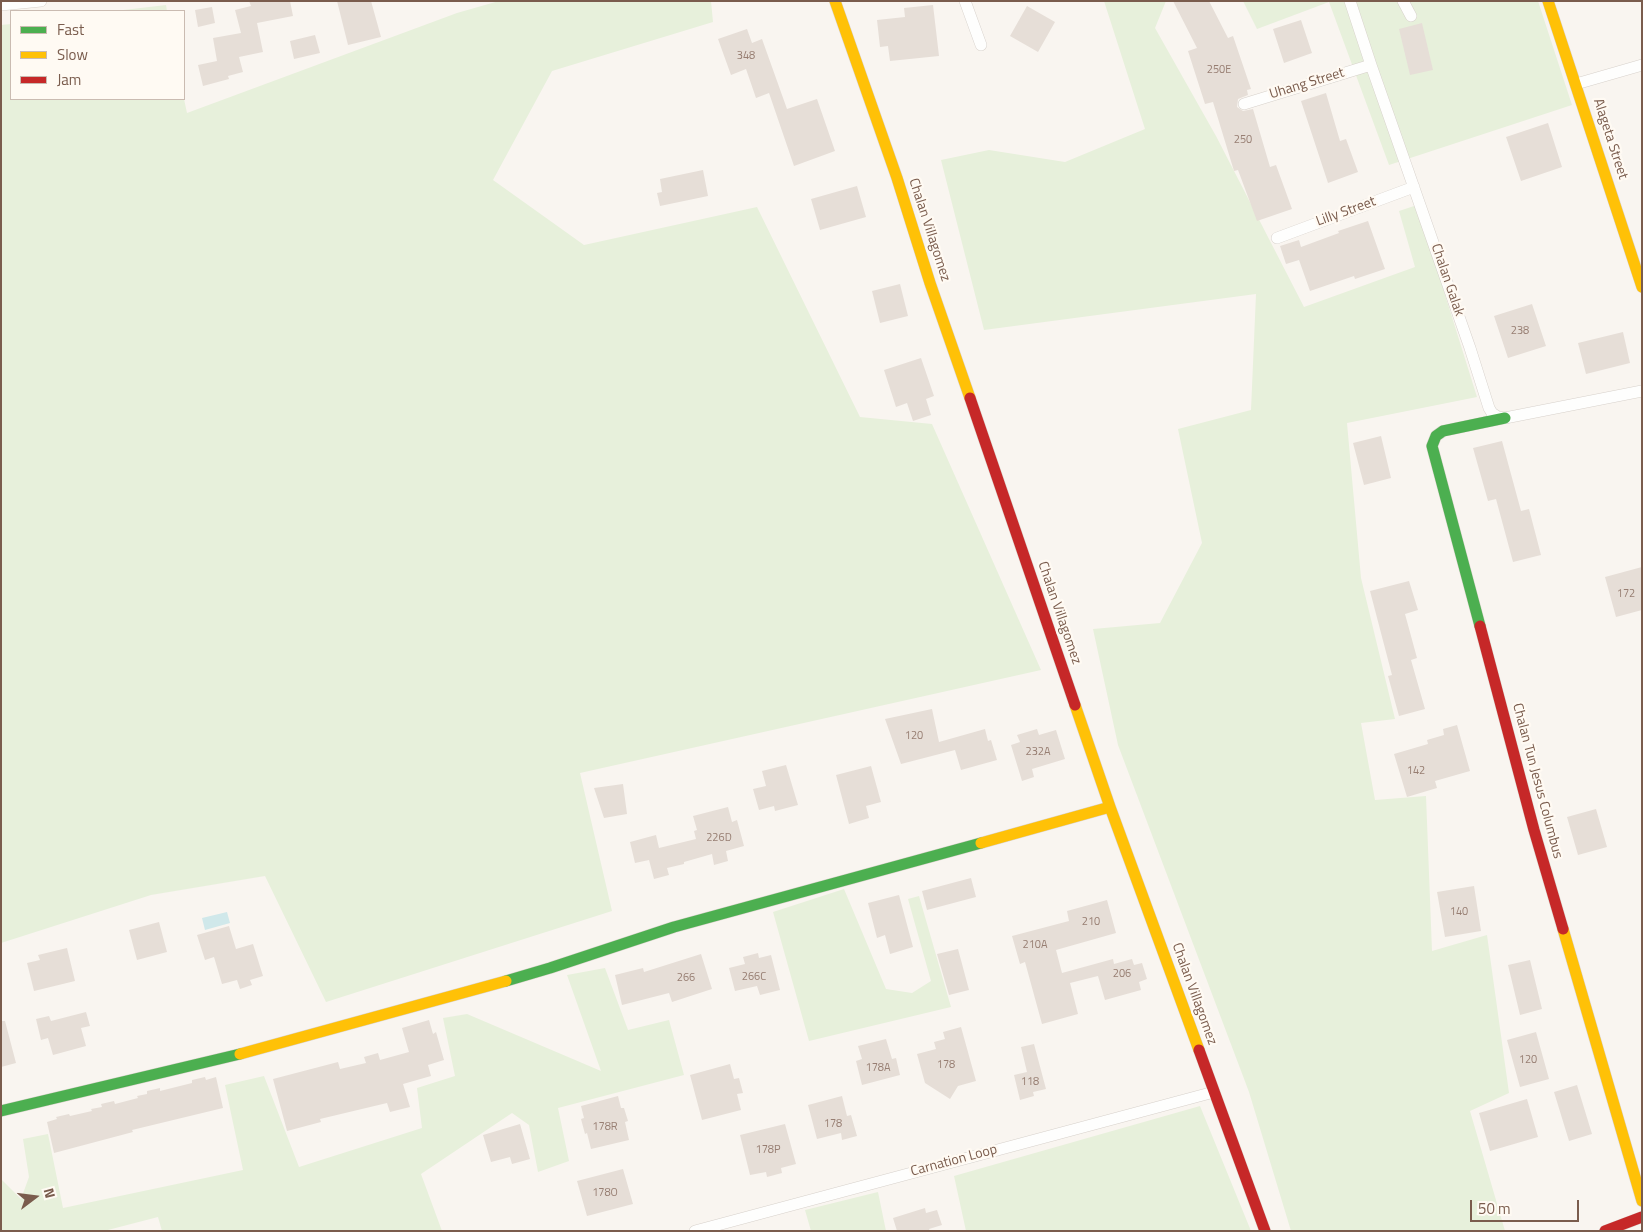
<!DOCTYPE html>
<style>
body{margin:0}
#map{position:relative;width:1643px;height:1232px;overflow:hidden;background:#f9f5f0;font-family:"Titillium Web",sans-serif}
canvas{display:block}
.frame{position:absolute;inset:0;border:2px solid #7a5c4d;pointer-events:none}
.legend{position:absolute;left:10px;top:10px;width:175px;height:90px;box-sizing:border-box;background:#fffaf3;border:1px solid #cabbb1;margin:0;padding:6px 9px;list-style:none;font-size:15px;color:#7a5c4d}
.legend li{display:flex;align-items:center;gap:10px;height:25px}
.legend b{width:25px;border:1px solid #cabbb1}
.north{position:absolute;left:10px;top:1172px;width:50px;height:50px;-webkit-text-stroke:4px #fffaf3;paint-order:stroke;rotate:75deg;font-size:14px;font-weight:700;line-height:20px;text-align:center;color:#7a5c4d}
.north::after{content:'';display:block;margin:auto;width:18px;height:22px;background:#7a5c4d;clip-path:polygon(50% 0,100% 100%,50% 72%,0 100%)}
.scale{position:absolute;left:1470px;top:1200px;width:109px;height:22px;box-sizing:border-box;border:2px solid #7a5c4d;border-top:0;padding-left:6px;font-size:15px;line-height:18px;white-space:nowrap;color:#7a5c4d;-webkit-text-stroke:4px #fffaf3;paint-order:stroke}
</style>
<div id="map">
<canvas width="1643" height="1232"></canvas>
<div class="frame"></div>
<ul class="legend">
<li><b style="height:6px;background:#4caf50"></b>Fast</li>
<li><b style="height:6px;background:#ffc107"></b>Slow</li>
<li><b style="height:6px;background:#c62828"></b>Jam</li>
</ul>
<div class="north">N</div>
<div class="scale">50 m</div>
</div>
<script>
const ctx = document.querySelector('canvas').getContext('2d');
ctx.lineJoin = 'round';
function paint(path, color) { ctx.fillStyle = color; ctx.fill(path, 'evenodd'); }
const poly = rows => new Path2D(rows.map(r => 'M' + r).join(''));
function strokePath(path, color, width, dash) { ctx.strokeStyle = color; ctx.lineWidth = width; ctx.lineCap = dash ? 'butt' : 'round'; ctx.setLineDash(dash || []); ctx.stroke(path); }
function write(font, color, halo, rows, align = 'center') {
  ctx.font = font + ' "Titillium Web",sans-serif'; ctx.lineWidth = 4.5; ctx.setLineDash([]); ctx.textBaseline = 'middle'; ctx.strokeStyle = halo; ctx.fillStyle = color; for (const [text, x, y, turn = 0] of rows) {
    ctx.save(); ctx.translate(x, y); ctx.rotate((+turn || 0) * Math.PI / 180); ctx.textAlign = isNaN(turn) ? turn : align; if (halo) ctx.strokeText(text, 0, 0); ctx.fillText(text, 0, 0); ctx.restore();
  }
}
const green = poly([
 [499,1,711,1,713,22,552,71,493,180,584,245,757,207,860,417,932,424,1041,670,580,773,612,911,326,1002,265,876,151,895,1,943,1,25,11,24,11,99,184,99,187,113,457,13],
 [1104,1,1166,1,1155,28,1216,136,1304,307,1415,267,1399,211,1417,205,1477,397,1347,423,1361,578,1395,719,1361,723,1375,800,1426,796,1432,951,1487,935,1509,1093,1470,1111,1505,1231,1291,1231,1249,1092,1118,745,1093,629,1160,623,1202,543,1178,429,1251,410,1256,294,984,330,941,160,989,150,1065,162,1145,129],
 [1243,1,1538,1,1572,105,1389,165,1329,2,1257,29],
 [166,5,167,11,115,11],
 [844,889,886,989,912,993,931,981,908,899,919,896,951,1007,809,1041,773,912],
 [605,968,628,1030,669,1020,684,1075,558,1108,569,1161,538,1172,529,1125,512,1113,421,1174,442,1231,162,1231,158,1217,104,1231,1,1231,1,1179,21,1199,29,1177,23,1139,48,1134,63,1208,243,1170,225,1085,264,1076,299,1167,422,1128,417,1088,455,1076,443,1018,467,1014,601,1071,567,975],
 [1200,1106,1251,1231,966,1231,954,1176],
 [878,1192,886,1231,811,1231,805,1210]
]);
const water = poly([
 [227,912,230,923,205,930,202,918]
]);
const building = poly([
 [249,1,290,1,293,16,257,23,263,52,239,57,243,72,228,76,229,79,203,86,198,65,217,61,213,38,241,33,235,10,251,6],
 [337,1,371,1,381,37,348,45],
 [1173,1,1209,1,1228,38,1233,36,1251,89,1247,90,1248,95,1238,99,1237,107,1243,111,1253,109,1270,167,1276,165,1292,209,1257,221,1238,170,1234,171,1213,102,1205,104,1188,51,1197,48],
 [933,5,939,56,890,61,888,46,880,47,877,20,905,17,904,8],
 [1027,6,1055,22,1038,52,1010,36],
 [212,7,215,23,198,27,195,10],
 [1301,20,1312,53,1284,63,1273,29],
 [1422,23,1433,70,1410,75,1399,29],
 [747,29,752,43,762,39,787,109,817,99,835,151,794,166,769,93,756,98,746,69,731,75,718,39],
 [315,35,320,53,294,59,290,41],
 [1326,93,1340,141,1346,139,1358,172,1328,183,1301,101],
 [1548,123,1562,167,1521,181,1506,137],
 [703,170,708,196,660,206,657,193,662,192,660,179],
 [857,186,866,217,820,230,811,199],
 [1368,221,1385,269,1355,279,1354,276,1310,291,1299,260,1286,264,1280,246,1299,240,1301,247,1339,233,1338,231],
 [900,284,908,316,880,323,872,291],
 [1532,304,1546,346,1508,358,1494,316],
 [1623,332,1630,363,1586,374,1578,343],
 [921,358,934,396,926,399,931,415,913,421,907,403,896,407,884,370],
 [1381,436,1391,478,1364,485,1353,443],
 [1502,441,1521,511,1529,509,1541,555,1513,562,1496,499,1488,501,1473,448],
 [1642,567,1642,610,1616,617,1605,577],
 [1409,581,1418,610,1405,614,1417,658,1411,660,1425,709,1399,716,1388,676,1392,675,1370,591],
 [932,709,939,742,985,729,988,741,991,740,997,760,961,770,955,750,901,764,885,719],
 [1457,725,1470,771,1435,781,1437,788,1407,797,1394,754,1428,744,1427,740,1444,735,1443,729],
 [1037,729,1039,735,1056,730,1065,759,1032,769,1034,777,1022,781,1011,745,1020,742,1017,735],
 [786,765,798,805,775,811,774,806,759,810,753,789,766,786,762,771],
 [871,766,881,802,866,806,869,818,849,824,836,775],
 [623,784,627,814,604,818,594,788],
 [728,807,732,822,737,820,744,846,726,851,728,861,714,865,712,854,684,862,684,864,667,868,669,875,654,879,649,860,635,863,630,842,656,835,659,848,696,839,694,831,697,830,693,816],
 [1596,809,1607,847,1578,855,1567,817],
 [971,878,976,897,927,910,922,891],
 [1474,886,1481,931,1445,937,1437,892],
 [899,895,913,947,890,954,885,935,877,938,868,903],
 [1107,900,1116,933,1056,950,1062,973,1113,959,1114,964,1132,959,1134,965,1142,963,1147,979,1139,982,1141,990,1105,1000,1098,976,1070,983,1078,1014,1042,1024,1025,962,1020,964,1012,936,1069,921,1067,911],
 [159,922,167,952,137,960,129,930],
 [229,926,236,949,253,944,263,976,250,980,252,985,240,989,237,980,222,984,214,957,205,960,197,935],
 [67,948,75,981,34,991,27,963,40,960,38,955],
 [958,949,969,990,949,995,937,954],
 [758,953,759,958,771,955,780,990,760,995,757,986,735,991,729,968,745,964,743,957],
 [701,954,712,989,672,1002,669,993,622,1005,615,975,643,968,644,972],
 [1530,960,1542,1009,1520,1015,1508,965],
 [86,1012,90,1026,81,1028,86,1046,53,1055,48,1038,41,1040,36,1019,49,1016,51,1021],
 [429,1020,433,1034,436,1032,444,1060,428,1065,431,1076,403,1084,410,1107,390,1112,387,1103,320,1119,321,1122,287,1131,273,1079,338,1062,340,1069,366,1063,364,1057,378,1053,380,1060,409,1052,402,1028],
 [1,1021,5,1021,16,1063,1,1067],
 [961,1027,976,1081,958,1086,950,1099,925,1083,917,1054,936,1049,934,1042,945,1039,943,1032],
 [1536,1032,1549,1079,1520,1087,1507,1040],
 [886,1039,892,1059,896,1058,900,1075,862,1085,856,1061,862,1059,858,1046],
 [1034,1044,1046,1089,1033,1092,1034,1096,1020,1100,1014,1075,1027,1072,1021,1047],
 [730,1064,734,1079,739,1078,743,1093,737,1094,741,1110,702,1120,690,1075],
 [205,1077,206,1080,216,1077,223,1108,132,1130,133,1132,54,1153,47,1122,57,1119,56,1117,69,1114,70,1116,92,1111,91,1109,102,1107,101,1104,114,1101,115,1104,138,1098,137,1096,147,1094,147,1091,160,1088,160,1091,192,1083,192,1080],
 [1577,1085,1592,1134,1569,1141,1554,1092],
 [618,1096,621,1108,624,1108,628,1121,625,1122,629,1140,591,1149,587,1133,585,1134,581,1119,584,1118,581,1106],
 [842,1096,847,1116,851,1115,857,1136,842,1140,841,1133,817,1139,808,1105],
 [1527,1099,1538,1137,1490,1151,1479,1113],
 [520,1124,530,1159,512,1164,510,1157,491,1162,483,1135],
 [785,1124,796,1164,781,1168,782,1173,767,1177,766,1172,750,1175,740,1135],
 [623,1169,633,1204,587,1216,577,1181],
 [925,1208,926,1213,937,1210,942,1225,929,1229,930,1231,897,1231,893,1218]
]);
const street = poly([
 [965,1,981,45],
 [1350,1,1371,65,1470,348,1489,408,1492,413,1498,417,1505,418,1642,391],
 [1403,1,1411,16],
 [1,5,41,1],
 [1576,84,1642,65],
 [1244,104,1371,65],
 [1277,238,1414,187],
 [695,1231,1214,1092]
]);
const fast = poly([
 [1480,626,1432,446,1436,436,1443,431,1505,418],
 [506,981,550,968,674,927,981,843],
 [1,1111,240,1054]
]);
const slow = poly([
 [835,1,897,178,930,283,970,398],
 [1548,1,1642,287],
 [1075,705,1110,807,1199,1050],
 [981,843,1110,807],
 [1563,929,1642,1201],
 [240,1054,506,981]
]);
const jam = poly([
 [970,398,1075,705],
 [1480,626,1534,830,1563,929],
 [1199,1050,1265,1231],
 [1605,1231,1642,1217]
]);
const numberNames = [
 ["348",746,56],
 ["250E",1219,70],
 ["250",1243,140],
 ["238",1520,331],
 ["172",1626,594],
 ["120",914,736],
 ["232A",1038,752],
 ["142",1416,771],
 ["226D",719,838],
 ["140",1459,912],
 ["210",1091,922],
 ["210A",1035,945],
 ["206",1122,974],
 ["266C",754,977],
 ["266",686,978],
 ["120",1528,1060],
 ["178",946,1065],
 ["178A",878,1068],
 ["118",1030,1082],
 ["178",833,1124],
 ["178R",605,1127],
 ["178P",768,1150],
 ["178O",605,1193]
];
const streetNames = [
 ["Uhang Street",1307,84,-17],
 ["Alageta Street",1610,139,72],
 ["Lilly Street",1346,212,-20],
 ["Chalan Villagomez",929,230,72],
 ["Chalan Galak",1447,280,71],
 ["Chalan Villagomez",1059,613,71],
 ["Chalan Tun Jesus Columbus",1537,781,75],
 ["Chalan Villagomez",1194,994,70],
 ["Carnation Loop",954,1161,-15]
];
paint(green, '#e7f0db');
paint(water, '#d0e8ea');
paint(building, '#e6ded7');
strokePath(street, '#d7d1cb', 12);
strokePath(fast, '#d9d2cb', 12);
strokePath(slow, '#d9d2cb', 12);
strokePath(jam, '#d9d2cb', 12);
strokePath(street, '#fefefd', 11);
strokePath(fast, '#4caf50', 11);
strokePath(slow, '#ffc107', 11);
strokePath(jam, '#c62828', 11);
write('11px', '#977e72', null, numberNames);
write('14px', '#7a5c4d', '#fffaf3', streetNames);
</script>
